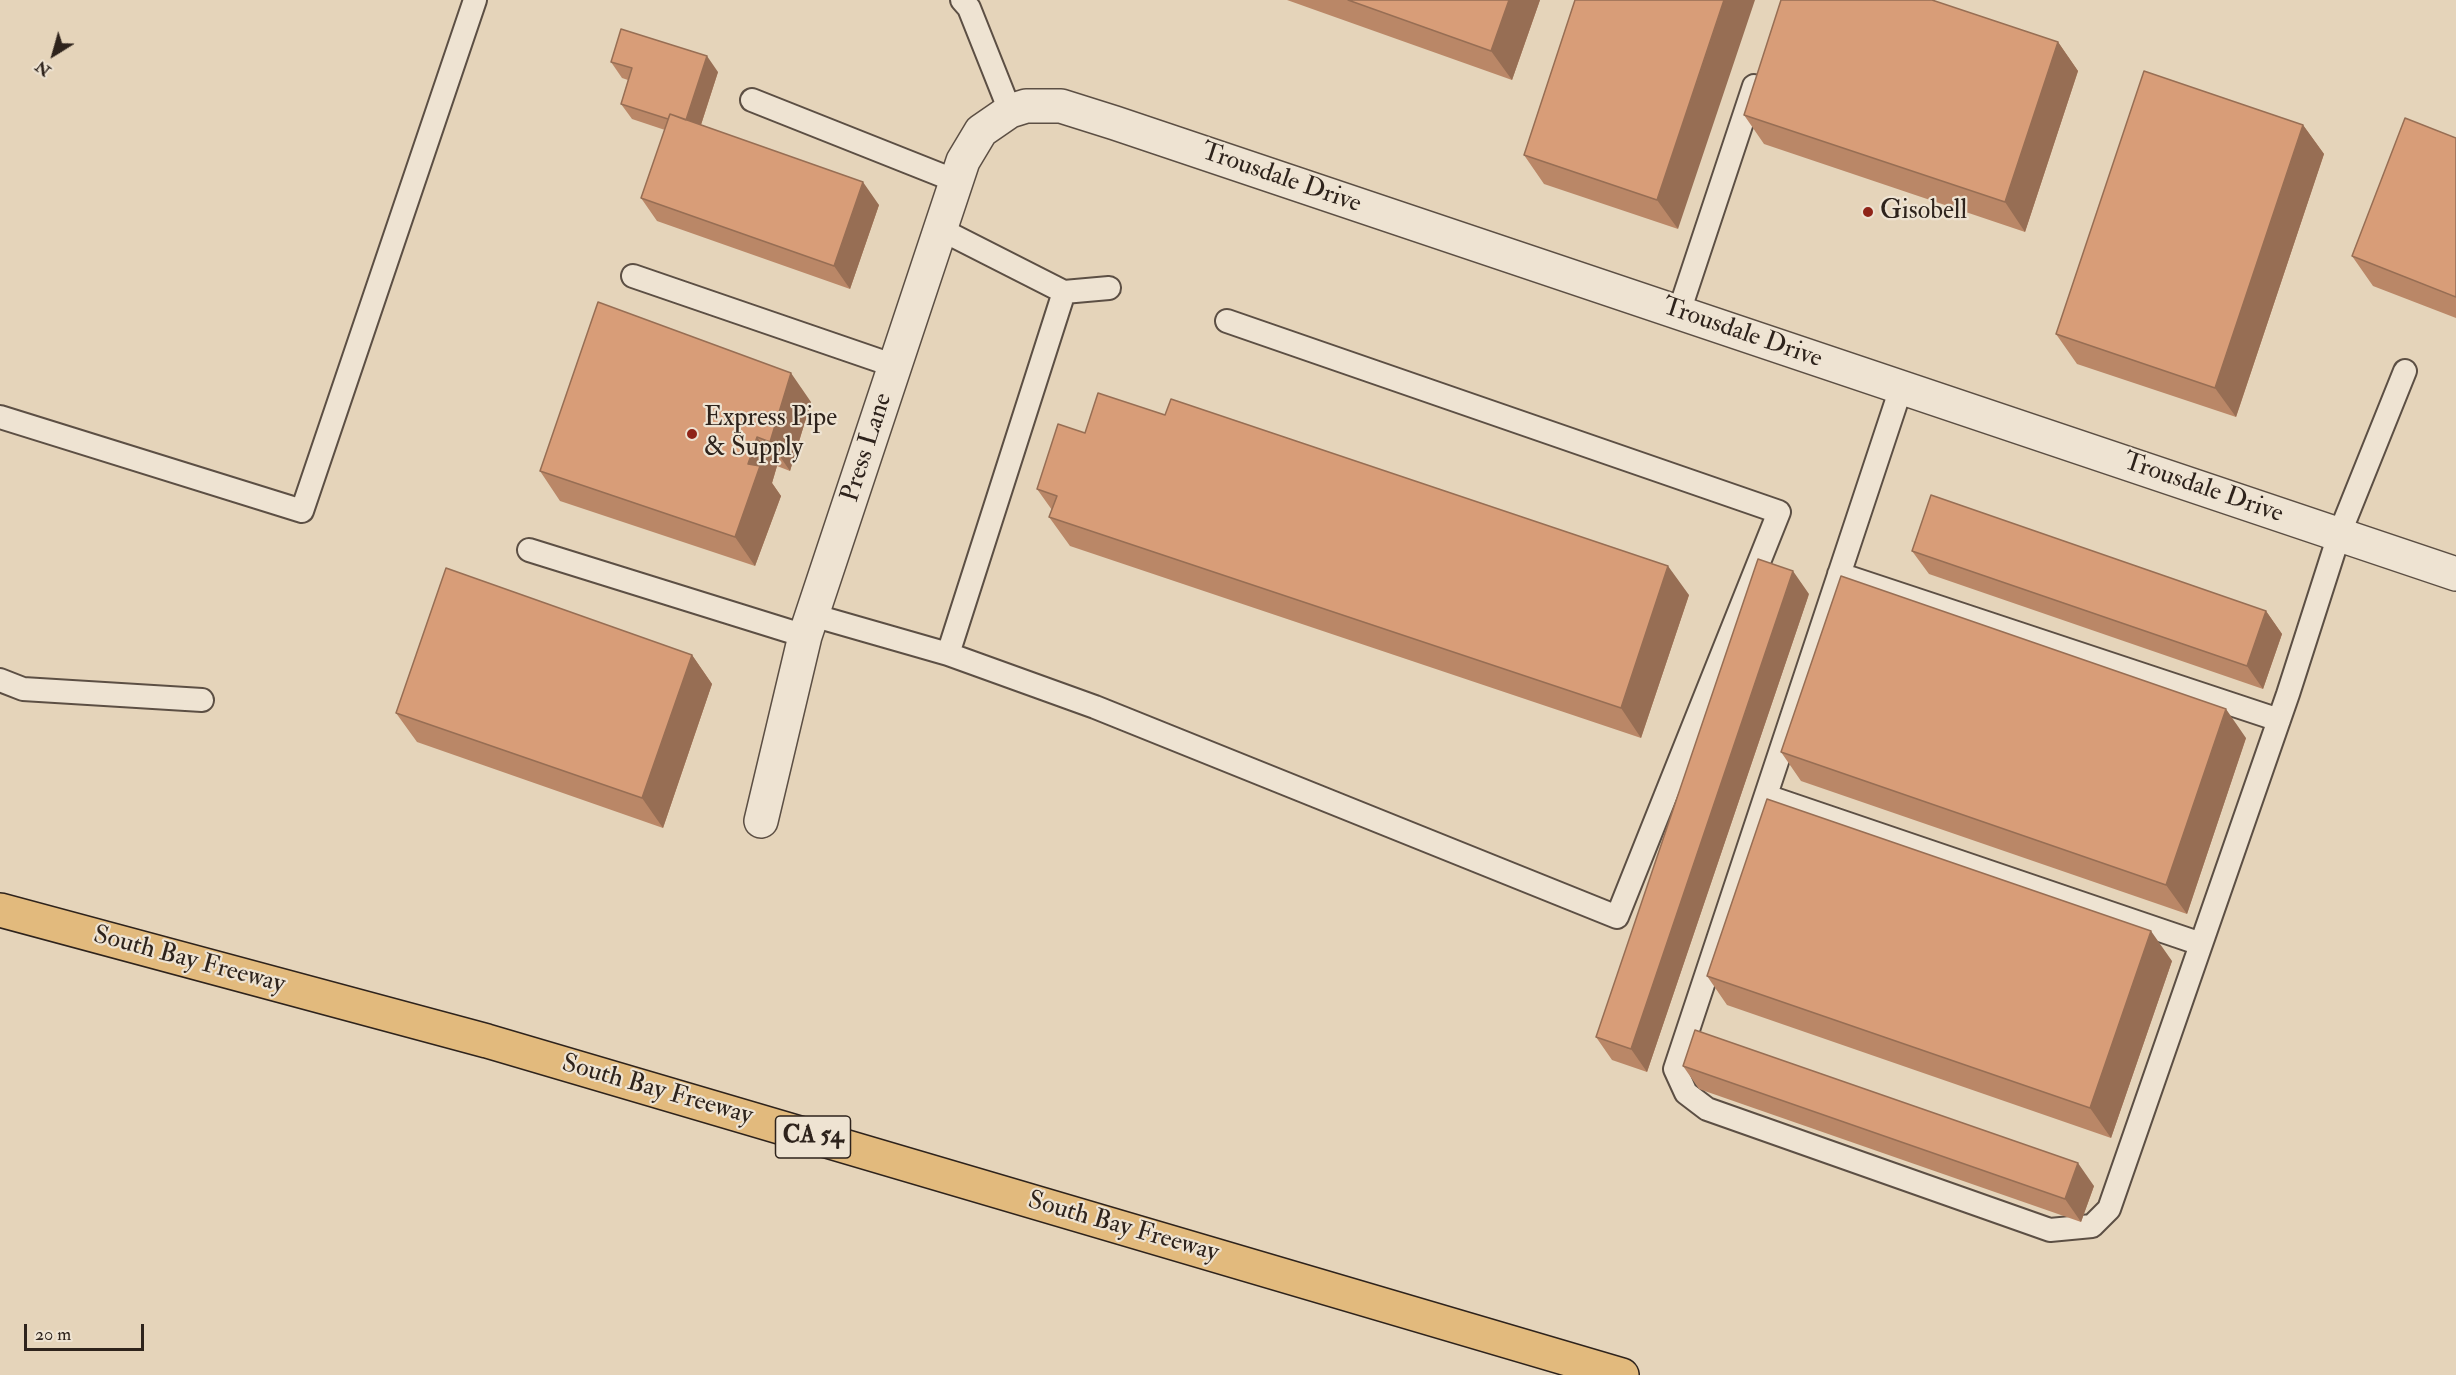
<!DOCTYPE html>
<style>
body{margin:0}
#map{position:relative;width:2456px;height:1375px;overflow:hidden;background:#e5d4ba;font-family:"IM FELL Double Pica",serif}
canvas{display:block}
.north{position:absolute;left:24px;top:24px;width:60px;height:60px;-webkit-text-stroke:4px #eee3d2;paint-order:stroke;rotate:217deg;font-size:16px;font-weight:700;line-height:24px;text-align:center;color:#2e231c}
.north::after{content:'';display:block;margin:auto;width:21px;height:27px;background:#2e231c;clip-path:polygon(50% 0,100% 100%,50% 72%,0 100%)}
.scale{position:absolute;left:24px;top:1324px;width:120px;height:27px;box-sizing:border-box;border:3px solid #2e231c;border-top:0;padding-left:8px;font-size:18px;line-height:21px;white-space:nowrap;color:#2e231c;-webkit-text-stroke:4px #eee3d2;paint-order:stroke}
</style>
<div id="map">
<canvas width="2456" height="1375"></canvas>
<div class="north">N</div>
<div class="scale">20 m</div>
</div>
<script>
const ctx = document.querySelector('canvas').getContext('2d');
ctx.lineJoin = 'round';
const poly = rows => new Path2D(rows.map(r => 'M' + r).join(''));
function strokePath(path, color, width, dash) { ctx.strokeStyle = color; ctx.lineWidth = width; ctx.lineCap = dash ? 'butt' : 'round'; ctx.setLineDash(dash || []); ctx.stroke(path); }
function paint(path, color) { ctx.fillStyle = color; ctx.fill(path, 'evenodd'); }
function write(font, color, halo, rows, align = 'center') {
  ctx.font = font + ' "IM FELL Double Pica",serif'; ctx.lineWidth = 4.5; ctx.setLineDash([]); ctx.textBaseline = 'middle'; ctx.strokeStyle = halo; ctx.fillStyle = color; for (const [text, x, y, turn = 0] of rows) {
    ctx.save(); ctx.translate(x, y); ctx.rotate((+turn || 0) * Math.PI / 180); ctx.textAlign = isNaN(turn) ? turn : align; if (halo) ctx.strokeText(text, 0, 0); ctx.fillText(text, 0, 0); ctx.restore();
  }
}
const service = poly([
 [962,0,969,8,1010,111],
 [752,100,956,181],
 [940,229,1064,292,1109,288],
 [633,276,895,366],
 [1679,312,1754,86],
 [1901,388,1675,1069,1686,1093,1707,1109,2050,1230,2092,1226,2109,1209,2288,694,2339,535,2405,371],
 [0,417,302,511,475,0],
 [529,550,805,636],
 [1839,574,2279,720],
 [812,615,948,654,1064,292],
 [948,654,1095,707,1617,917,1779,512,1227,321],
 [0,680,23,689,202,700],
 [1766,796,2201,944]
]);
const minor = poly([
 [761,821,805,636,963,161,981,131,1010,111,1026,106,1061,106,1115,123,2456,574]
]);
const motorway = poly([
 [0,910,487,1041,1622,1375]
]);
const wall = poly([
 [1287,0,1540,0,1512,80],
 [1575,0,1678,229,1544,184,1524,155],
 [2058,42,2078,71,2025,232,1764,144,1744,115],
 [611,62,718,72,701,125,879,205,850,289,657,221,641,198,665,130,632,119,621,104,628,80,622,78],
 [2303,125,2324,154,2236,417,2077,364,2056,334],
 [2456,138,2456,318,2373,286,2352,256],
 [811,402,790,471,777,466,772,483,781,496,755,566,560,501,540,471],
 [1085,433,1689,595,1641,738,1070,546,1049,517,1052,510,1037,489],
 [1912,551,2266,611,2282,634,2263,689,1929,574],
 [1809,594,1647,1072,1612,1060,1596,1037],
 [692,655,712,684,663,828,417,742,396,713],
 [2246,738,2187,914,1801,781,1781,752],
 [2172,961,2111,1138,1727,1005,1707,976],
 [1683,1066,2094,1186,2081,1222,1699,1089]
]);
const shadedWall = poly([
 [1509,0,1540,0,1512,80,1491,51],
 [1724,0,1755,0,1678,229,1657,200],
 [2058,42,2078,71,2025,232,2005,202],
 [707,56,718,72,696,140,685,124],
 [2303,125,2324,154,2236,417,2215,388],
 [863,182,879,205,850,289,834,266],
 [791,373,811,402,790,471,770,442],
 [757,437,777,466,772,483,781,496,755,566,735,537,748,464],
 [1668,566,1689,595,1641,738,1621,708],
 [1793,571,1809,594,1647,1072,1631,1049],
 [2266,611,2282,634,2263,689,2247,666],
 [692,655,712,684,663,828,642,798],
 [2226,709,2246,738,2187,914,2166,885],
 [2151,931,2172,961,2111,1138,2090,1108],
 [2078,1163,2094,1186,2081,1222,2065,1199]
]);
const building = poly([
 [1348,0,1509,0,1491,51,1348,0],
 [1575,0,1724,0,1657,200,1524,155,1575,0],
 [1781,0,1932,0,2058,42,2005,202,1744,115,1781,0],
 [621,29,707,56,686,120,670,114,668,119,621,104,632,68,611,62,621,29],
 [2144,71,2303,125,2215,388,2056,334,2144,71],
 [670,114,863,182,834,266,641,198,670,114],
 [2405,118,2456,138,2456,297,2352,256,2405,118],
 [598,302,791,373,770,442,757,437,748,464,760,466,735,537,540,471,598,302],
 [1098,393,1165,415,1171,399,1668,566,1621,708,1049,517,1057,496,1037,489,1058,424,1085,433,1098,393],
 [1931,495,2266,611,2247,666,1912,551,1931,495],
 [1758,559,1793,571,1631,1049,1596,1037,1758,559],
 [446,568,692,655,642,798,396,713,446,568],
 [1841,576,2226,709,2166,885,1781,752,1841,576],
 [1767,799,2151,931,2090,1108,1707,976,1767,799],
 [1695,1030,2078,1163,2065,1199,1683,1066,1695,1030]
]);
const markers = [
 [1868,212,6,"#8f2418"],
 [692,434,6,"#8f2418"]
];
const shields = [
 [813,1137,75]
];
const shieldNames = [
 ["CA 54",813,1137]
];
const streetNames = [
 ["Trousdale Drive",1281,179,19],
 ["Trousdale Drive",1742,334,19],
 ["Press Lane",868,448,-72],
 ["Trousdale Drive",2203,489,19],
 ["South Bay Freeway",189,961,15],
 ["South Bay Freeway",657,1091,16],
 ["South Bay Freeway",1123,1228,16]
];
const poiNames = [
 ["Gisobell",1880,212],
 ["Express Pipe",704,419],
 ["& Supply",704,449]
];
strokePath(service, '#5c4f44', 26);
strokePath(minor, '#5c4f44', 36);
strokePath(motorway, '#2e231c', 36);
strokePath(service, '#eee3d2', 22);
strokePath(minor, '#eee3d2', 33);
strokePath(motorway, '#e2ba7d', 33);
paint(wall, '#ba8767');
paint(shadedWall, '#976e54');
paint(building, '#d89d78');
strokePath(building, '#976e54', 1.5);
for (const [x, y, r, color] of markers) { const dot = new Path2D(); dot.arc(x, y, r, 0, 2 * Math.PI); ctx.fillStyle = color; ctx.fill(dot); strokePath(dot, '#eee3d2', 2); }
for (const [x, y, w] of shields) { const box = new Path2D(); box.roundRect(x - w / 2, y - 21, w, 42, 4.5); ctx.fillStyle = '#eee3d2'; ctx.fill(box); strokePath(box, '#2e231c', 1.5); }
write('bold 24px', '#2e231c', null, shieldNames);
write('26px', '#2e231c', '#eee3d2', streetNames);
write('26px', '#2e231c', '#eee3d2', poiNames, 'left');
</script>
